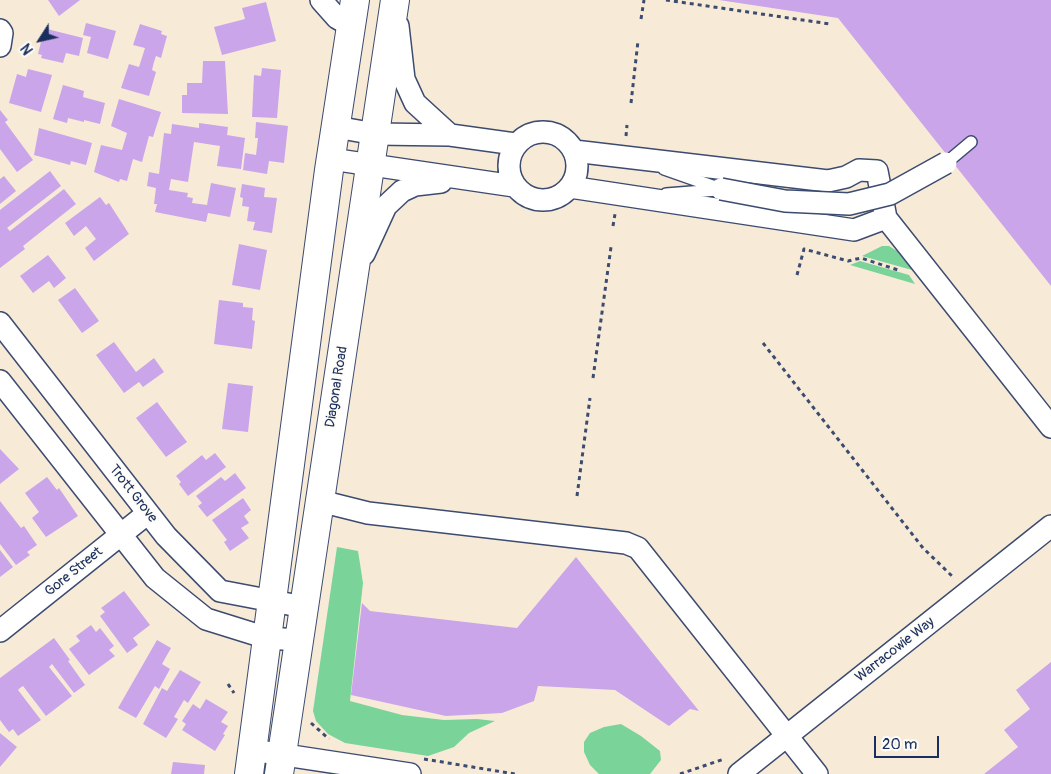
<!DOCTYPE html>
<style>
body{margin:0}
#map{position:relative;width:1051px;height:774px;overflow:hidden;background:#f7ebd8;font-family:Pangolin,sans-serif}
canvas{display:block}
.north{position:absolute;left:15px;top:15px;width:50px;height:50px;-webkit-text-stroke:4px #fdfcf7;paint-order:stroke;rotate:235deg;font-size:14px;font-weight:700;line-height:20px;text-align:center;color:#1b2f5e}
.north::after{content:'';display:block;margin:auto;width:18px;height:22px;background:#1b2f5e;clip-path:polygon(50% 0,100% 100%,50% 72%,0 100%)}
.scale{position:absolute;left:874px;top:736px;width:65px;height:22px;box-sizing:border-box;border:2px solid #1b2f5e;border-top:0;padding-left:6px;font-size:15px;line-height:18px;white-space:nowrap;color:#1b2f5e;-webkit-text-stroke:4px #fdfcf7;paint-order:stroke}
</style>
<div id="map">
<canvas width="1051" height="774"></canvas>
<div class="north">N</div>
<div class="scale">20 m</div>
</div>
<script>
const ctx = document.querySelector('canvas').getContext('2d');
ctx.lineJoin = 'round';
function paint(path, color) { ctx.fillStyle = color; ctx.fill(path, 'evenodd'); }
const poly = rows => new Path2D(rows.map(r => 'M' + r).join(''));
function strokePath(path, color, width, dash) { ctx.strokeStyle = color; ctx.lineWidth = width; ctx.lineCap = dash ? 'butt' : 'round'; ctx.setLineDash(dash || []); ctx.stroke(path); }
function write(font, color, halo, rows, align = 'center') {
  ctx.font = font + ' Pangolin,sans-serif'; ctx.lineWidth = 4.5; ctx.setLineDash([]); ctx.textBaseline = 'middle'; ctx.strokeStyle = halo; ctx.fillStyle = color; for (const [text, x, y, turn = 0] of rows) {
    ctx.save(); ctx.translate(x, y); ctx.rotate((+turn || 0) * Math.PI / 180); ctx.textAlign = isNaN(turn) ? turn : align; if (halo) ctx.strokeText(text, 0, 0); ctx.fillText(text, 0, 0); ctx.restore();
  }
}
const green = poly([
 [882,246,889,246,897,251,912,270,862,256],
 [860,261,909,275,915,284,850,265],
 [337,547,358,551,363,583,350,701,402,715,444,720,477,719,495,721,469,733,454,747,428,756,345,743,328,734,316,721,313,711],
 [621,724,641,736,660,751,661,760,650,774,599,774,590,765,584,752,584,742,590,733,604,727]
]);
const building = poly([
 [48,0,80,0,59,16],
 [719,0,1051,0,1051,286,838,18],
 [266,2,276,41,222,55,214,27,245,19,242,8],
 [86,23,116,31,108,59,87,53,91,37,83,35],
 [140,24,162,31,161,34,167,36,161,58,156,56,154,62,152,70,156,72,149,96,121,88,129,64,139,67,145,48,133,45],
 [47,29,83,38,79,56,66,53,63,63,41,58,42,55,38,54,42,38,45,39],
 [203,61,225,61,228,114,182,113,182,95,187,95,187,83,202,83],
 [262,68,281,70,277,118,252,117,254,75,261,76],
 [28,69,52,75,41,112,9,103,17,74,26,77],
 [63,85,84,91,83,97,105,103,100,124,84,120,84,122,68,118,67,123,53,119],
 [119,99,161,112,153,137,149,136,142,162,133,159,127,181,120,179,119,182,94,172,101,145,122,150,127,133,111,126],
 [0,110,8,120,5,122,33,160,17,172,0,149],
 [256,122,288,126,284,163,269,161,267,174,243,170,245,153,256,155,258,138,255,138],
 [199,123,228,127,227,135,245,138,241,169,217,166,220,146,194,142,188,182,171,179,169,190,188,193,187,197,193,198,192,203,207,205,211,183,236,188,230,217,208,213,206,222,155,212,157,204,154,204,156,188,147,186,149,172,159,174,164,133,171,134,172,124,199,128],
 [39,128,92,143,86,165,71,161,70,165,34,155],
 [50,171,61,186,7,228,10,231,64,189,76,204,23,246,25,249,0,268,0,210],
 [4,176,16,191,0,204,0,179],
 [242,184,265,188,264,197,277,198,272,233,253,230,255,222,247,221,249,207,242,206,243,198,240,197],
 [100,197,106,205,109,203,129,234,94,261,85,248,96,239,86,226,74,236,65,223],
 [239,244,267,250,260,290,232,285],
 [48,255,66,278,54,288,49,281,33,293,20,276],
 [75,288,99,321,82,333,58,300],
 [219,300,243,303,243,307,253,308,252,320,255,321,252,349,214,344],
 [114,342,136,372,154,358,164,372,143,387,139,382,124,393,96,355],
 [228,383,253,386,248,432,222,429],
 [157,402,187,442,166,457,136,418],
 [0,449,19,469,0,484],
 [215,453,226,467,188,496,179,484,181,482,176,476,202,455,206,460],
 [235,473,246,488,207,517,198,506,202,503,196,496,221,477,225,481],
 [47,477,57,490,59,488,78,516,46,537,32,518,39,512,25,493],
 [243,498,251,510,244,516,249,523,241,528,249,538,230,551,224,542,227,540,212,520],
 [0,501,21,528,24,526,37,545,27,552,30,555,16,565,0,544],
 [0,550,13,567,0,577],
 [576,557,699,711,690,709,669,726,615,690,538,686,534,701,502,713,446,716,351,695,362,603,370,611,517,628],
 [124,591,150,625,133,638,138,645,127,653,100,616,105,612,101,608],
 [91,625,96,632,100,628,114,646,109,650,115,656,89,675,69,649,80,641,76,636],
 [54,638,70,660,68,661,85,685,74,693,52,664,49,667,72,696,46,716,23,686,20,688,18,690,41,720,18,736,13,729,9,732,0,720,0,678],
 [157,640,171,648,162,664,170,669,159,689,155,686,136,718,118,708],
 [1051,662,1051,774,984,774,1018,747,1004,730,1030,709,1016,690],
 [180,670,201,682,188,703,184,700,174,717,178,719,166,738,143,724,162,688,167,691],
 [206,699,228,712,221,722,228,726,223,734,225,735,215,751,182,730,186,724,182,721,193,704,200,709],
 [0,733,17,747,0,767],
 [173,762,205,765,204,774,171,774]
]);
const path = poly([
 [666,0,830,24],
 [641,19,644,0],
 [631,103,638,41],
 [626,136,627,125],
 [613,226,615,214],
 [797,275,804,249,848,261,861,258,898,270],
 [763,343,923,548,953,577],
 [593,378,611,247],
 [577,496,590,398],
 [228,684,234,693],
 [311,723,329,739],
 [424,759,515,774],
 [680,774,724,759]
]);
const lane = poly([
 [946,163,971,142],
 [664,169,721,189],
 [666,194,717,190]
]);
const street = poly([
 [321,0,337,18,351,26],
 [398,26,404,79,415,103,450,135],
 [0,30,2,33,0,46],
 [336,127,375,134,450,135,515,144],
 '509 166a34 34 0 1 1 68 0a34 34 0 1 1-68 0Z',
 [574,151,828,181,846,177,859,170,877,171,886,218,1051,427],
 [331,159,514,186],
 [570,187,854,230,886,218],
 [364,254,386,206,402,191,415,185,441,182],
 [0,323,166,536,220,591,304,607],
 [0,381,155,578,206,619,267,638,299,640],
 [320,501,368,513,626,543,638,548,817,774],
 [0,631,148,513],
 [252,750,410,774],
 [739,774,1051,526]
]);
const secondary = poly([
 [249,774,329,170,355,0],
 [279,774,395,0]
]);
const streetBridge = poly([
 [721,189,785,201,849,204,890,194,946,163]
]);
const streetNames = [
 ["Diagonal Road",337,387,-81],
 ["Trott Grove",133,494,52],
 ["Gore Street",74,572,-39],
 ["Warracowie Way",895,650,-38]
];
paint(green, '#7ad399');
paint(building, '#caa5e9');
strokePath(lane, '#3c4b70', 14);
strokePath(street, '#3c4b70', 24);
strokePath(secondary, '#3c4b70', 30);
strokePath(path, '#3c4b70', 3, [4, 4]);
strokePath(lane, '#fff', 11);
strokePath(street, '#fff', 21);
strokePath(secondary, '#fff', 28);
strokePath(streetBridge, '#3c4b70', 24, []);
strokePath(streetBridge, '#fff', 21);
write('14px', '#1b2f5e', '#fdfcf7', streetNames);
</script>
